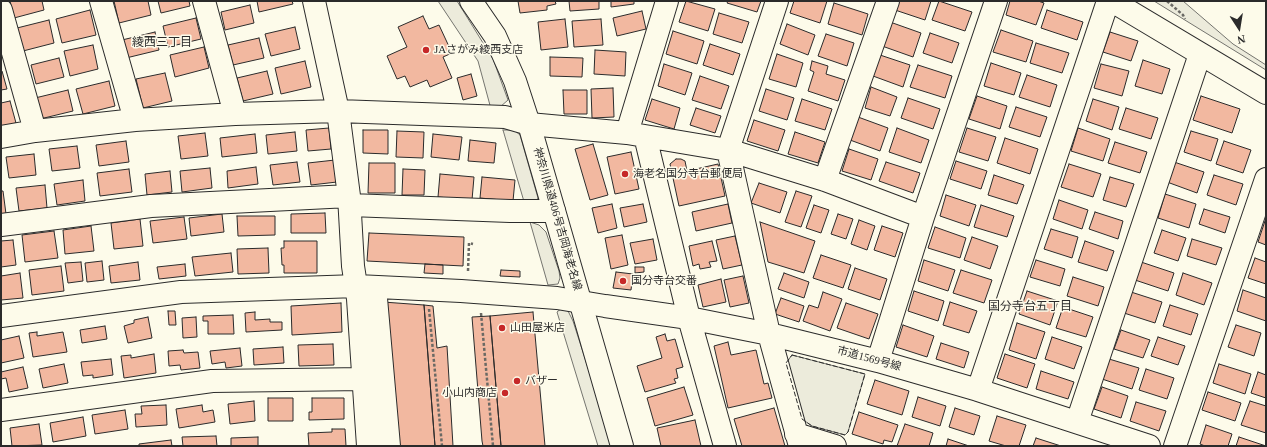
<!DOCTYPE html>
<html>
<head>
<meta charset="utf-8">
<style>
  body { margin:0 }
  #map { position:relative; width:1267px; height:447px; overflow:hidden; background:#fdfbea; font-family:"Times New Roman",serif }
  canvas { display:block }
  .frame { position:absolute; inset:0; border:2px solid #2b2b2b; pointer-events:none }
  .north { position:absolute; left:1219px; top:8px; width:40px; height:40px; -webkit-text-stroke:3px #fdfbea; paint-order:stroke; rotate:168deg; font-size:11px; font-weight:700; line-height:16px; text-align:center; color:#2b2b2b }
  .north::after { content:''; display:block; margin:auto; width:14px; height:18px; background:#2b2b2b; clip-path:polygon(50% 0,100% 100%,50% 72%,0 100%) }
</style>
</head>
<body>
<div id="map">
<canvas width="1267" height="447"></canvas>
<div class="frame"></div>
<div class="north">N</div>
</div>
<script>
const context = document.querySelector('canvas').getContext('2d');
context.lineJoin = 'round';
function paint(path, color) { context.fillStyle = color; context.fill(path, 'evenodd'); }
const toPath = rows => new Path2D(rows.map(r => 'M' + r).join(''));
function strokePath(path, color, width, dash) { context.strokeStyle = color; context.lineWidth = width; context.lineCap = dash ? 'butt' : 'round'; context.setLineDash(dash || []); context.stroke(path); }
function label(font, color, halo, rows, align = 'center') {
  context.font = font + ' "Times New Roman","Noto Sans JP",serif'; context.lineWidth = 3; context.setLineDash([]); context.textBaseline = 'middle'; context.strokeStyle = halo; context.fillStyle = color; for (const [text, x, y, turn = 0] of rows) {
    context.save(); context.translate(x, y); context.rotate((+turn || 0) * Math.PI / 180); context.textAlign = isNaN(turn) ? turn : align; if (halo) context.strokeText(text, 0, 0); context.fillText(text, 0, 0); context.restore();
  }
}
const green = toPath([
  [438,1,457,1,493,59,508,100,500,107,491,109,478,61,438,1],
  [1154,1,1183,1,1233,44,1266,65,1266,70,1154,1],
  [503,130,514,130,520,135,538,198,533,205,525,205,503,130],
  [530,222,539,225,546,232,559,271,560,278,558,284,548,285,530,222],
  [562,308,568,311,573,321,613,446,598,446,557,312,562,308],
  [792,355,865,374,848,432,845,435,812,426,802,419,786,363,792,355]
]);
paint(green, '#ecebdb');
strokePath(green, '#74746e', 1);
const building = toPath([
  [10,1,42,1,44,10,14,18,10,1],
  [114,1,148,1,151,15,119,23,114,1],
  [158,1,189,1,190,6,161,13,158,1],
  [257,1,292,1,293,4,259,12,257,1],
  [518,1,555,1,556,4,547,6,547,10,520,13,518,1],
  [569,1,599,1,599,9,570,11,569,1],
  [611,1,634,1,634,4,611,7,611,1],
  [686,1,715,9,708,31,679,22,686,1],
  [728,1,761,1,757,12,727,3,728,1],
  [794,1,827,1,820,23,790,13,794,1],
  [898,1,931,1,925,20,895,10,898,1],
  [939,1,972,12,965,31,932,20,939,1],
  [1010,1,1038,1,1044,3,1036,25,1006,15,1010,1],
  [834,3,868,14,862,35,828,24,834,3],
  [250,5,254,23,225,30,221,12,250,5],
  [90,10,96,35,62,43,56,19,90,10],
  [1047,10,1083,22,1077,40,1041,28,1047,10],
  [642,11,646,29,617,36,613,18,642,11],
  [719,13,749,22,742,43,713,34,719,13],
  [423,16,429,29,439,25,452,53,443,57,452,78,430,87,427,80,410,87,405,76,397,79,387,56,407,47,398,27,423,16],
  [196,18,201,39,168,47,163,26,196,18],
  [565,19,568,47,541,50,538,22,565,19],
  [601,19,603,45,574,47,572,21,601,19],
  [49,20,54,43,23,51,17,28,49,20],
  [890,22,921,33,913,57,882,46,890,22],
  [787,24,815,35,808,55,780,44,787,24],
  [295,27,300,49,271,56,265,34,295,27],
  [1001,30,1033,41,1026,62,993,52,1001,30],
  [673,31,704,41,697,64,666,54,673,31],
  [155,32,159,50,126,58,122,40,155,32],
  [1110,32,1138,41,1131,61,1103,52,1110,32],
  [930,33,959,43,952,63,923,53,930,33],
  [826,34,854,43,847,66,818,56,826,34],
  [259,38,264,58,233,65,228,45,259,38],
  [1036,43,1069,53,1062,73,1030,63,1036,43],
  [710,44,740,54,733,75,703,65,710,44],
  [93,45,98,69,70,76,64,51,93,45],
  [204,47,209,68,175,77,170,55,204,47],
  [595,50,626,52,625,76,594,74,595,50],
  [777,54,803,63,796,87,769,79,777,54],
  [880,55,910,65,903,87,873,76,880,55],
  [550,57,583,58,582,77,550,76,550,57],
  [59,58,64,77,36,84,31,65,59,58],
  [1143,60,1170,69,1162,94,1135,86,1143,60],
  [305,61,311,87,281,94,275,68,305,61],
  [812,61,828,66,826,74,845,80,838,101,808,91,814,72,810,70,812,61],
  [991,63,1021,73,1014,95,984,86,991,63],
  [664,64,692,73,685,95,658,86,664,64],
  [1101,64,1129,71,1122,96,1094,88,1101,64],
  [918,65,952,76,945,98,910,87,918,65],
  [1,71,2,71,7,89,1,90,1,71],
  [267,71,273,94,243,101,237,78,267,71],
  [165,73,172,101,143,108,136,79,165,73],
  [471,74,477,96,463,100,457,78,471,74],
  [1027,75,1057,85,1050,107,1019,97,1027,75],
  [700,76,729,86,721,109,692,100,700,76],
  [109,81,115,106,83,114,76,89,109,81],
  [871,87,897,97,890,116,865,108,871,87],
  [613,88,614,117,592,118,591,89,613,88],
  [766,89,794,98,787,120,759,111,766,89],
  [68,90,73,111,40,119,35,98,68,90],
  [563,90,587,90,587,114,564,114,563,90],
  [977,96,1007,106,1000,129,969,119,977,96],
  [1201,96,1240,109,1232,133,1193,120,1201,96],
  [908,98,940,109,933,129,901,118,908,98],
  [652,99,680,108,674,129,645,120,652,99],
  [802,99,832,109,825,130,795,121,802,99],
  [1093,99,1119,107,1112,130,1086,121,1093,99],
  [10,101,16,123,1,127,1,103,10,101],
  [1016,107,1047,117,1040,137,1009,127,1016,107],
  [696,108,721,116,715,133,690,125,696,108],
  [1126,108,1158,118,1151,139,1119,129,1126,108],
  [858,117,888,128,880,151,850,140,858,117],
  [754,120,785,130,778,151,747,141,754,120],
  [329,128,331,149,308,151,306,130,329,128],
  [897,128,929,140,921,163,889,152,897,128],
  [967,128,996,137,988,161,959,152,967,128],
  [1078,128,1110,139,1103,161,1071,151,1078,128],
  [363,130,388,130,388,154,363,153,363,130],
  [397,131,424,132,423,158,396,157,397,131],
  [1191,131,1218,139,1211,161,1184,152,1191,131],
  [295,132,297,151,268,154,266,135,295,132],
  [795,132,825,142,818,163,788,154,795,132],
  [205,133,208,156,181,159,178,136,205,133],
  [255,134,257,153,222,157,220,138,255,134],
  [433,134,462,137,459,160,431,157,433,134],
  [1005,138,1038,149,1030,174,997,163,1005,138],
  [470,140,496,143,494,163,468,161,470,140],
  [126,141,129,162,99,166,96,145,126,141],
  [1224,141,1251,150,1243,173,1216,164,1224,141],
  [1115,142,1147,152,1140,173,1108,163,1115,142],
  [593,144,608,195,590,200,575,149,593,144],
  [77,146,80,168,52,171,49,149,77,146],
  [849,149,878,159,871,180,842,171,849,149],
  [631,152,639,189,615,194,607,157,631,152],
  [34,154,36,175,9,178,6,157,34,154],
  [676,159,681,159,685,161,687,171,718,164,725,196,679,206,670,164,676,159],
  [335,160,337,182,311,185,308,163,335,160],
  [956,161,987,171,981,189,950,179,956,161],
  [297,162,300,182,273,185,270,165,297,162],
  [886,162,920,173,913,193,879,181,886,162],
  [1174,162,1204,172,1197,193,1167,182,1174,162],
  [369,163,395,163,395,193,368,193,369,163],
  [1069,164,1101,174,1093,197,1061,187,1069,164],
  [256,167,258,184,228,188,227,171,256,167],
  [210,168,212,188,182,192,180,171,210,168],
  [129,169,132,192,100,196,97,173,129,169],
  [403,169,425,170,424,195,402,195,403,169],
  [170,171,172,192,147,195,145,174,170,171],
  [440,174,474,177,472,200,438,197,440,174],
  [994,175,1024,185,1017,204,988,195,994,175],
  [1214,175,1243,184,1236,205,1207,195,1214,175],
  [482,177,515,180,513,201,480,198,482,177],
  [1110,177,1134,184,1126,207,1103,200,1110,177],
  [83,180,85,201,57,205,54,184,83,180],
  [759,183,787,192,780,213,751,203,759,183],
  [45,185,47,208,19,211,16,188,45,185],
  [1,191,3,191,6,214,1,214,1,191],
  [796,191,812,196,801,227,785,222,796,191],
  [1165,194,1196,204,1189,228,1158,218,1165,194],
  [946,195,976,205,969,226,940,216,946,195],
  [1059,200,1088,210,1082,229,1053,219,1059,200],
  [612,204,617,228,598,233,592,208,612,204],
  [643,204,647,222,624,227,620,208,643,204],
  [728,204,732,223,696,231,692,212,728,204],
  [814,205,829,210,821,233,806,228,814,205],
  [981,205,1014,216,1007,237,974,227,981,205],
  [1204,209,1230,217,1225,233,1199,224,1204,209],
  [1095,212,1123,221,1118,239,1089,229,1095,212],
  [325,213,326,233,291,233,291,214,325,213],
  [222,214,224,232,191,236,189,218,222,214],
  [838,214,853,219,846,239,831,234,838,214],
  [237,216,275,216,275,235,238,236,237,216],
  [184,217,187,239,153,243,150,221,184,217],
  [140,219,143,246,114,249,111,223,140,219],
  [859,220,875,226,867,250,851,244,859,220],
  [1265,221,1266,221,1266,245,1258,242,1265,221],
  [760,222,815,241,804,273,768,262,760,222],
  [91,226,94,251,65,254,63,230,91,226],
  [882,226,903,233,895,257,874,250,882,226],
  [935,227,966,238,960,258,928,248,935,227],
  [1051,229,1078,237,1072,258,1044,249,1051,229],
  [1162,230,1186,238,1178,261,1154,253,1162,230],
  [54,231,58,258,25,262,22,235,54,231],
  [369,233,464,237,463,266,367,261,369,233],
  [622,235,628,265,611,269,605,238,622,235],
  [735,236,742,265,723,269,716,240,735,236],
  [972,237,998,246,990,269,964,260,972,237],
  [653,239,657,260,635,264,630,243,653,239],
  [1192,239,1222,248,1216,265,1187,256,1192,239],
  [13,240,16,265,1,267,1,241,13,240],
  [284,241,317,241,317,273,284,273,284,265,282,265,281,248,284,248,284,241],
  [712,241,717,261,709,262,711,267,700,269,699,264,693,266,689,246,712,241],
  [1085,241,1114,251,1107,271,1078,262,1085,241],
  [268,248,269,273,238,274,237,249,268,248],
  [231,253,233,272,195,276,192,257,231,253],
  [821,255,851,265,843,288,813,278,821,255],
  [1255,258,1266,262,1266,284,1248,278,1255,258],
  [924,260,955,270,948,291,918,281,924,260],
  [1036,260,1065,269,1060,286,1030,277,1036,260],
  [102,261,104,280,87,282,85,263,102,261],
  [81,262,83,281,68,283,65,263,81,262],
  [138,262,140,280,111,283,109,266,138,262],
  [1141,262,1174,273,1168,291,1135,280,1141,262],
  [185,264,186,276,159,279,157,267,185,264],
  [425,264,443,265,443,274,424,273,425,264],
  [61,266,64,291,32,295,29,270,61,266],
  [635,267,644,267,644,272,635,273,635,267],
  [855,268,887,279,880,300,848,289,855,268],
  [501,270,520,271,520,277,500,276,501,270],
  [961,270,992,280,984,303,953,293,961,270],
  [616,272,633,274,631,290,613,288,616,272],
  [20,273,23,298,1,300,1,276,20,273],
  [784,273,809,282,804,298,778,289,784,273],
  [1183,273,1212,283,1204,305,1176,295,1183,273],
  [743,276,749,303,730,307,724,280,743,276],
  [1073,277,1104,287,1098,306,1067,296,1073,277],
  [721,279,726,302,703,307,698,285,721,279],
  [1243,290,1266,298,1266,321,1237,311,1243,290],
  [914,291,944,301,938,321,908,311,914,291],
  [1027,291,1058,301,1050,325,1019,314,1027,291],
  [823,292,842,299,830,331,803,321,809,305,818,308,823,292],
  [1131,292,1162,302,1155,323,1124,313,1131,292],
  [781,298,804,306,799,322,775,314,781,298],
  [383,302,424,305,435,446,397,446,383,302],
  [950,302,977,311,969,333,943,325,950,302],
  [341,303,342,332,292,335,291,306,341,303],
  [846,303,878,314,869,339,837,328,846,303],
  [424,305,433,306,437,348,447,346,453,446,435,446,424,305],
  [1170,305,1198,314,1191,335,1163,326,1170,305],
  [1063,307,1093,317,1086,337,1056,328,1063,307],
  [168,311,175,311,176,325,169,325,168,311],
  [255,312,255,320,270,319,270,322,282,322,282,330,246,332,245,313,255,312],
  [533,312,545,446,501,446,490,316,533,312],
  [233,315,234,334,208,334,208,321,203,321,203,316,233,315],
  [490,316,501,446,483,446,482,441,472,317,490,316],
  [148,317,152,338,128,343,124,326,134,323,134,320,148,317],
  [196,317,197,337,183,338,182,318,196,317],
  [1017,323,1045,332,1036,359,1009,350,1017,323],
  [903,325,934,336,927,357,896,347,903,325],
  [1236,325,1261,333,1254,356,1228,347,1236,325],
  [105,326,107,339,82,343,80,330,105,326],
  [1121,330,1150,340,1143,358,1114,349,1121,330],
  [37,332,37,336,63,332,67,352,33,357,29,333,37,332],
  [665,334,667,341,675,339,683,367,676,369,678,378,674,379,676,383,645,392,637,366,662,358,656,337,665,334],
  [19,336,24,358,1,363,1,340,19,336],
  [1052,337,1082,347,1074,369,1045,359,1052,337],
  [1158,337,1185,346,1178,365,1151,356,1158,337],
  [728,342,731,355,756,350,764,384,768,383,772,398,728,408,714,346,728,342],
  [941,343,969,352,964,368,936,359,941,343],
  [333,344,334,365,299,366,298,345,333,344],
  [283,347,284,363,254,365,253,349,283,347],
  [240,348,242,366,226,368,225,362,212,364,210,351,240,348],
  [183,350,184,353,198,352,200,368,181,370,180,365,169,366,168,351,183,350],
  [154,354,156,373,124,378,121,356,131,355,131,358,154,354],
  [1005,354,1035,364,1027,388,997,378,1005,354],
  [111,359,113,375,93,378,93,375,83,376,81,362,111,359],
  [1109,359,1139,368,1132,389,1102,379,1109,359],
  [64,364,68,383,43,388,39,369,64,364],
  [1219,364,1251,374,1245,394,1213,383,1219,364],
  [23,367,28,388,9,392,6,378,1,379,1,372,23,367],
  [1146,369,1174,378,1167,399,1139,390,1146,369],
  [1041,371,1074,382,1068,399,1036,389,1041,371],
  [1258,372,1266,375,1266,398,1251,393,1258,372],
  [875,380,909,391,902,415,867,404,875,380],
  [684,387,693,415,655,426,647,398,684,387],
  [1102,387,1128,396,1121,418,1094,409,1102,387],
  [1208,392,1241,403,1235,421,1202,410,1208,392],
  [918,397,946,406,940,426,912,417,918,397],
  [268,398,293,398,293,421,268,421,268,398],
  [312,398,344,398,344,419,309,420,309,412,312,412,312,398],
  [254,401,255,421,230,424,228,404,254,401],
  [1250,401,1266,406,1266,433,1241,425,1250,401],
  [1136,402,1166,411,1159,431,1130,421,1136,402],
  [166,405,167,425,136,427,135,414,142,414,141,406,166,405],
  [202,405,203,412,213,410,215,422,179,428,176,409,202,405],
  [774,408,785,446,742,446,734,419,774,408],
  [955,408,980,416,974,435,949,427,955,408],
  [125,410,128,429,95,434,92,415,125,410],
  [859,412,898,425,892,442,884,440,883,444,852,434,859,412],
  [997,416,1026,425,1019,446,1006,446,989,441,997,416],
  [83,417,86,436,53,442,50,423,83,417],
  [695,420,701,446,661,446,657,428,695,420],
  [39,424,42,445,12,446,10,428,39,424],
  [905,424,933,433,929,446,897,446,905,424],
  [1206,425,1232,434,1228,446,1205,446,1200,444,1206,425],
  [332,429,345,429,346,446,309,446,308,433,332,432,332,429],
  [216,436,217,446,183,446,182,437,216,436],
  [258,437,258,446,231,446,231,438,258,437],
  [1239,437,1266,446,1236,446,1239,437],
  [1036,438,1061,446,1033,446,1036,438],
  [948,439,969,446,946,446,948,439],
  [171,440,172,446,139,446,139,444,171,440]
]);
paint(building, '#f2b8a0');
strokePath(building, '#2b2b2b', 1);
const minor = toPath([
  [101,1,135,120],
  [204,1,235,114],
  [314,1,338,111,349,196,353,266,358,299,368,446],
  [777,1,728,150,769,334,800,446],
  [1112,1,1266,93],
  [1,10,35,131],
  [627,133,667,1],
  [645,136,689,318,725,446],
  [1,137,35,131,135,120,235,114,338,111,505,117,529,124,627,133,728,150,825,180,923,217],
  [825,180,888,1],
  [350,205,510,211,554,211],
  [1,225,151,206,349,196],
  [375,287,389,446],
  [1,316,181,292,357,286,461,291,557,298,605,306,689,318,769,334,878,361,978,390,1149,446],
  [878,361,923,217,996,1],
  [978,390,1108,1],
  [1,410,212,381,363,379],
  [1077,422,1200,54],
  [796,434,835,446],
  [1175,446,1266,179]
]);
const major = toPath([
  [471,1,495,36,515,81,529,124,622,446]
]);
strokePath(minor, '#2b2b2b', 24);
strokePath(major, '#2b2b2b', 24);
strokePath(toPath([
  [1167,1,1183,15,1185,19],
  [468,271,469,243,473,244],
  [429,309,442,446],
  [481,313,493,446]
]), '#6a6964', 2.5, [3, 2]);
strokePath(minor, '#fdfbea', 22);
strokePath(major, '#fdfbea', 22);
strokePath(toPath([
  [792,355,865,374,848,432,845,435,812,426,802,419,786,363,792,355]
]), '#2b2b2b', 1, [5, 2]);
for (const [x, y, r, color] of [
  [426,50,4,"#c62828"],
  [625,174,4,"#c62828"],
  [623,281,4,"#c62828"],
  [502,328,4,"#c62828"],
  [517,381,4,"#c62828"],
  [505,393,4,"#c62828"]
]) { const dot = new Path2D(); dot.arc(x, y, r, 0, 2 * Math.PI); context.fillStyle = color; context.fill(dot); strokePath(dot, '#fdfbea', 1.5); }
label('11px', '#2b2b2b', '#fdfbea', [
  ["JAさがみ綾西支店",434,50],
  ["海老名国分寺台郵便局",633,174],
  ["国分寺台交番",631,281],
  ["山田屋米店",510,328],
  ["バザー",525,381],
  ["小山内商店",497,393,"right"]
], 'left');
label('11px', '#2b2b2b', '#fdfbea', [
  ["神奈川県道406号吉岡海老名線",557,219,74],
  ["市道1569号線",869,359,15]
]);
label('12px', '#2b2b2b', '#fdfbea', [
  ["綾西三丁目",162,43],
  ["国分寺台五丁目",1030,307]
]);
</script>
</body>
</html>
